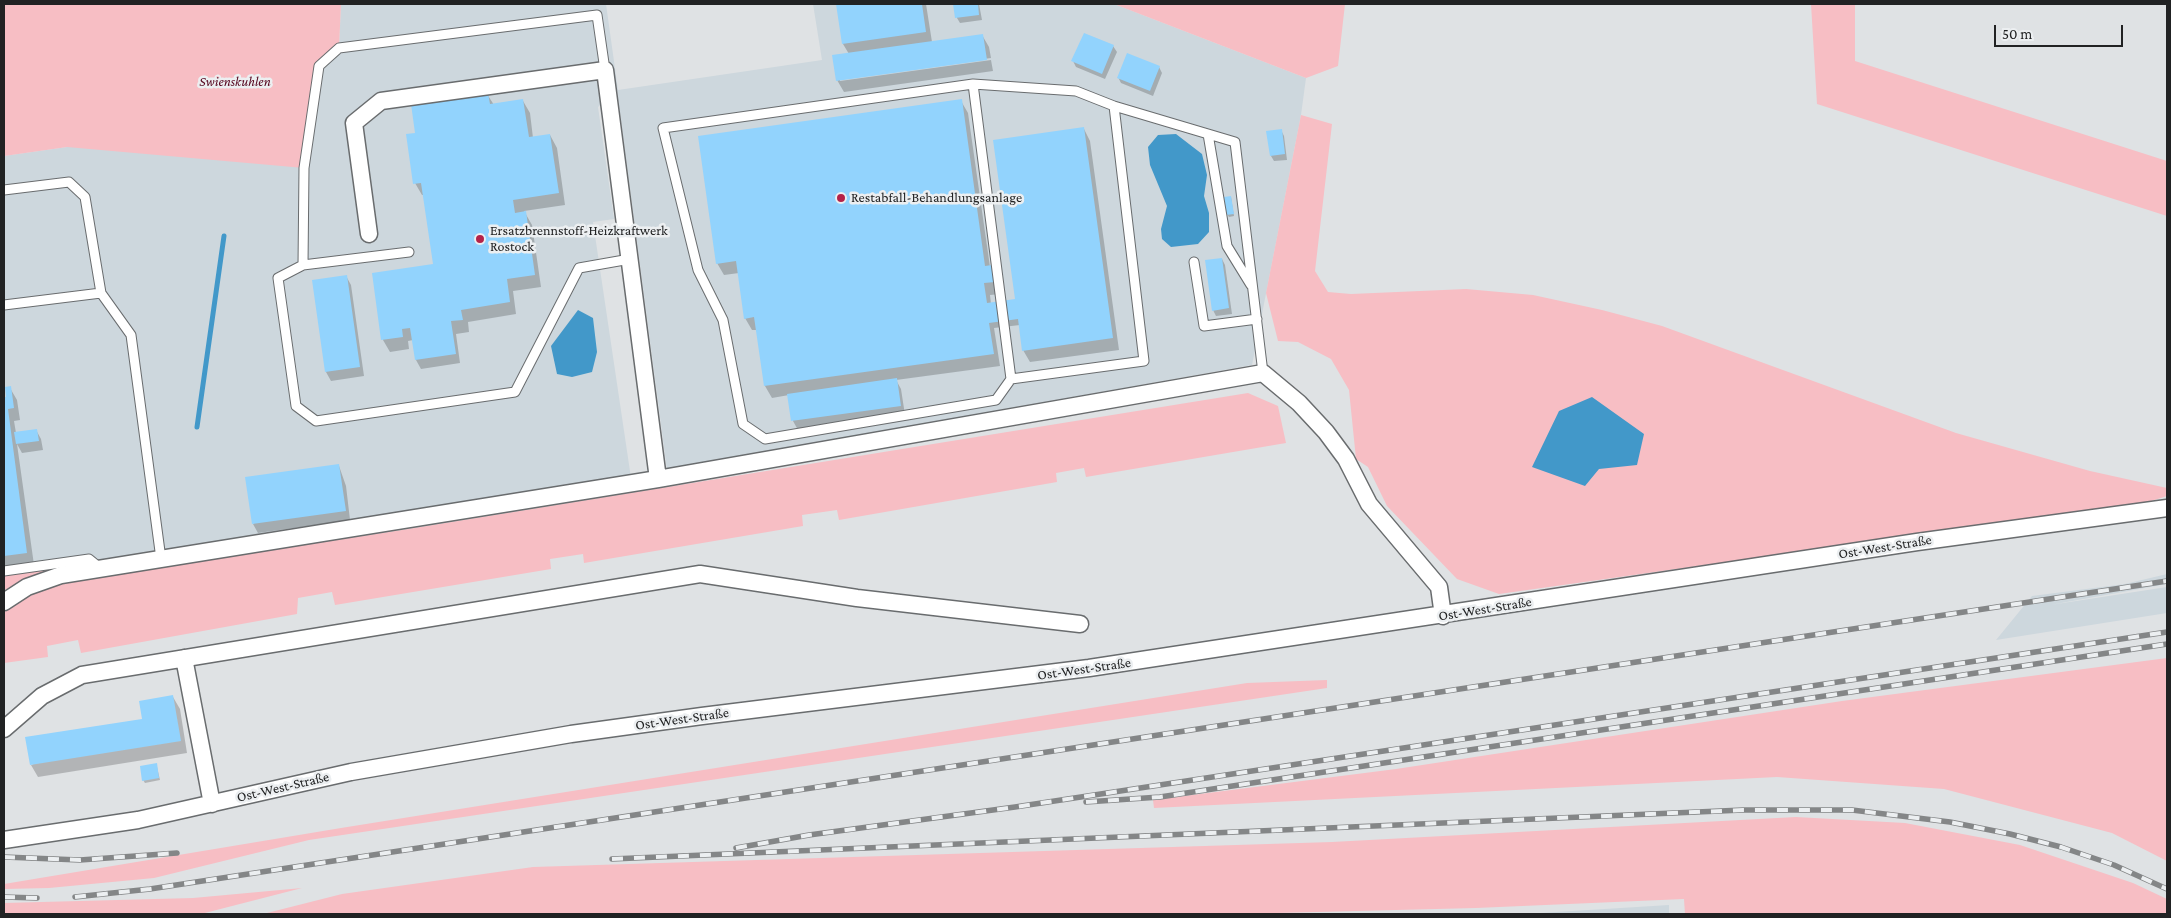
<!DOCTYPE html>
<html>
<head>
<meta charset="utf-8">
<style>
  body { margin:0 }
  #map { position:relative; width:2171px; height:918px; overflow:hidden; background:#dfe2e4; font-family:"Crimson Pro",serif }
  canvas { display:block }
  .frame { position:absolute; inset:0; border:5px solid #212223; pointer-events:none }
  .scale { position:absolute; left:1994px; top:25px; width:129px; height:22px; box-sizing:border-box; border:2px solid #212223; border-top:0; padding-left:6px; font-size:15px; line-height:18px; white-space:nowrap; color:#212223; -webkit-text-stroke:4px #eceff1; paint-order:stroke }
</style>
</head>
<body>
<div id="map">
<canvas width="2171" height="918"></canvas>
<div class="frame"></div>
<div class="scale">50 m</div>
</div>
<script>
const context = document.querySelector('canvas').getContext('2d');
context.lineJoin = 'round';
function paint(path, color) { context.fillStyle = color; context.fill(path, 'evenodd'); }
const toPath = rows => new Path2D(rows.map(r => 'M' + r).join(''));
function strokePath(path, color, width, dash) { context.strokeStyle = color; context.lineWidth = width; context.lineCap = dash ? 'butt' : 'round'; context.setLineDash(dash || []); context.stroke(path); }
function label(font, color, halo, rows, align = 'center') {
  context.font = font + ' "Crimson Pro",serif'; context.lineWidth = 5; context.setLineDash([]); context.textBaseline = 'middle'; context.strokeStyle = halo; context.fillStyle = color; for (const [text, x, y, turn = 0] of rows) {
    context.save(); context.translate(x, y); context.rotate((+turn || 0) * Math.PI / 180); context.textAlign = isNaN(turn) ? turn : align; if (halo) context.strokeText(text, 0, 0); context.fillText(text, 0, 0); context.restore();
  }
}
paint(toPath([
  [341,4,606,4,618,90,822,60,813,4,1114,4,1306,78,1301,115,1252,365,667,470,617,90,598,107,614,219,593,222,631,478,65,567,4,574,4,156,67,147,319,66,339,48],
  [2167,574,2167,584,2050,605,2167,587,2167,613,1996,640,2032,596,2125,584],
  [1669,905,1669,914,1524,914]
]), '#cdd7dd');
paint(toPath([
  [4,4,341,4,339,48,319,66,304,168,67,147,4,156],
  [1114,4,1345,4,1338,66,1306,78],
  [1811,4,1855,4,1855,61,2167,161,2167,216,1817,104],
  [1301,115,1332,124,1315,271,1328,292,1351,294,1466,289,1533,295,1602,310,1662,326,1956,433,2090,471,2167,488,2167,496,2145,503,1499,594,1457,579,1387,506,1368,467,1356,459,1349,390,1331,359,1298,342,1278,341,1266,293],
  [1248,393,1278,406,1286,443,1086,477,1084,468,1056,473,1057,482,839,520,837,510,802,515,803,526,584,563,583,554,550,559,551,569,335,605,332,592,298,598,297,614,81,653,78,640,47,646,48,657,4,663,4,613,10,605,60,582,402,530],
  [65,567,4,590,4,574],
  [2167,658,2167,861,2112,833,1944,789,1777,777,1154,808,1153,800,1396,769,1842,701],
  [1327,680,1327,688,309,840,154,878,49,888,4,889,4,884,341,828,1247,683],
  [1796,817,1905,823,2020,845,2133,883,2167,899,2167,914,1685,914,1684,899,1476,908,1237,914,263,914,342,894,533,867,1332,842],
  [302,888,201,914,4,914,4,903,193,898]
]), '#f7bec4');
paint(toPath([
  [1176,134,1202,154,1207,175,1204,196,1209,213,1209,232,1198,244,1171,247,1162,239,1161,229,1167,206,1150,165,1148,147,1158,135],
  [578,310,593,318,597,352,592,372,572,377,557,374,551,346],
  [1592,397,1644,434,1637,465,1599,469,1585,486,1532,467,1559,411]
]), '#4298c9');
paint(toPath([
  [838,4,926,4,932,42,982,35,989,47,991,58,840,79,840,81,991,60,993,71,844,92,837,80,849,54,843,44],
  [955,4,979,4,982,20,960,23,957,18],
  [1113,46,1117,52,1105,79,1076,67,1073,61],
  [1159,67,1162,73,1153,96,1121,83,1118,77],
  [487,94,494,105,523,101,530,113,533,138,550,135,557,148,565,205,524,211,532,225,541,287,513,291,516,314,468,322,469,332,456,334,460,363,421,369,416,360,413,340,408,341,409,349,390,352,383,340,373,274,435,265,424,195,422,195,415,183,416,134],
  [961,101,968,113,990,267,1001,294,990,295,991,304,1016,300,1084,129,1090,141,1119,350,1030,362,1023,350,1020,325,994,328,1000,366,896,380,901,389,905,415,798,430,793,421,789,395,772,398,765,386,757,330,752,330,745,318,739,273,724,275,717,263],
  [1281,130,1284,136,1287,160,1274,161,1271,156],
  [1231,197,1234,216,1229,217,1227,214],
  [1222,259,1225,265,1232,314,1216,316,1213,310],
  [346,276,351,285,364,376,331,381,326,372],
  [10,388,17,400,20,420,14,421,16,433,36,430,41,439,43,450,22,453,17,444,34,565,4,569,4,398,7,398],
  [339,466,346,486,350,520,258,533,253,524],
  [173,697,180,709,187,753,38,777,31,765,144,720],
  [157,767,160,780,145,783,143,780]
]), '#0003');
strokePath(toPath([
  [197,427,224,236]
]), '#4298c9', 5);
paint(toPath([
  [836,4,922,4,926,32,842,44],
  [953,4,978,4,979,15,955,18],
  [1084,33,1114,45,1102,74,1071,61],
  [983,34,987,60,836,81,832,55],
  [1127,53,1160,66,1150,91,1117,78],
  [488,93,490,104,523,99,529,137,550,134,559,193,513,200,515,213,526,211,535,275,507,279,510,302,461,310,463,320,451,321,456,354,415,360,410,328,402,329,403,337,381,340,372,273,433,264,421,183,413,184,406,134,415,133,411,104],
  [962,99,985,266,992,265,995,282,984,283,987,303,1015,299,993,140,1084,127,1113,338,1022,351,1018,319,989,323,994,354,764,386,754,317,744,319,736,261,716,264,698,136],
  [1282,129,1285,154,1270,156,1266,131],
  [1231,196,1234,214,1226,215,1224,197],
  [1222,258,1229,308,1212,311,1205,260],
  [347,275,360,367,325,372,312,280],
  [897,378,901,406,791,421,787,394],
  [11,386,14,408,8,409,27,553,4,556,4,397,6,397,5,387],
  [37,429,39,441,16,444,14,432],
  [339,464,346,511,252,524,245,477],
  [173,695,181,741,30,765,25,737,142,719,139,701],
  [157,763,159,778,142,781,140,766]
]), '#92d3fd');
const lane = toPath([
  [605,70,597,15,339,48,319,66,304,168,303,265,278,278,296,406,316,421,515,392,579,268,630,259],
  [973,84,1011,379],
  [1114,106,1144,361,1011,379,996,400,765,439,743,424,723,320,698,270,663,128,973,84,1076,91,1114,106,1235,142,1263,373],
  [1208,134,1227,246,1251,285],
  [4,190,69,182,85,197,101,293,131,335,161,559],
  [1194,262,1204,326,1257,319],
  [303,265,409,252],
  [4,305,101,293],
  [4,571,89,559,100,568]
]);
const street = toPath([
  [369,234,354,123,381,101,605,70,658,479],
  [4,602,27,587,61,575,658,479,1263,373,1299,403,1326,432,1346,459,1369,504,1439,587,1443,616],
  [184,658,212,804],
  [4,729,42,696,82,675,700,574,857,598,1080,624],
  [4,840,138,820,351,772,571,734,702,716,1089,668,1917,542,2167,508]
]);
strokePath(lane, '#696c6e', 11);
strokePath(street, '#696c6e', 19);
strokePath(lane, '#fff', 9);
strokePath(street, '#fff', 16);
const rail = toPath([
  [1086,802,1160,797,2167,644],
  [736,848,809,835,1015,807,2167,632],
  [4,857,80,860,177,853],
  [612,859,1743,810,1852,810,1950,822,2010,834,2061,847,2114,865,2167,889],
  [4,897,37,898],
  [75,897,150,889,2167,581]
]);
strokePath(rail, '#848687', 5.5);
strokePath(rail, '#eceff1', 4, [11]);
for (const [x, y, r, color] of [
  [841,198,5,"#b42249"],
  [480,239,5,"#b42249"]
]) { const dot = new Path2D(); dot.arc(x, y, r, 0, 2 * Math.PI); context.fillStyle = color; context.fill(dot); strokePath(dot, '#eceff1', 2); }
label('italic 14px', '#54021b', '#eceff1', [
  ["Swienskuhlen",235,82]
]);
label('14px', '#212223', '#eceff1', [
  ["Restabfall-Behandlungsanlage",851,198],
  ["Ersatzbrennstoff-Heizkraftwerk",490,231],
  ["Rostock",490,247]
], 'left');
label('14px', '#212223', '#eceff1', [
  ["Ost-West-Straße",1885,547,-9],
  ["Ost-West-Straße",1485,609,-9],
  ["Ost-West-Straße",1084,669,-8],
  ["Ost-West-Straße",682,719,-8],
  ["Ost-West-Straße",283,787,-13]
]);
</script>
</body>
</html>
